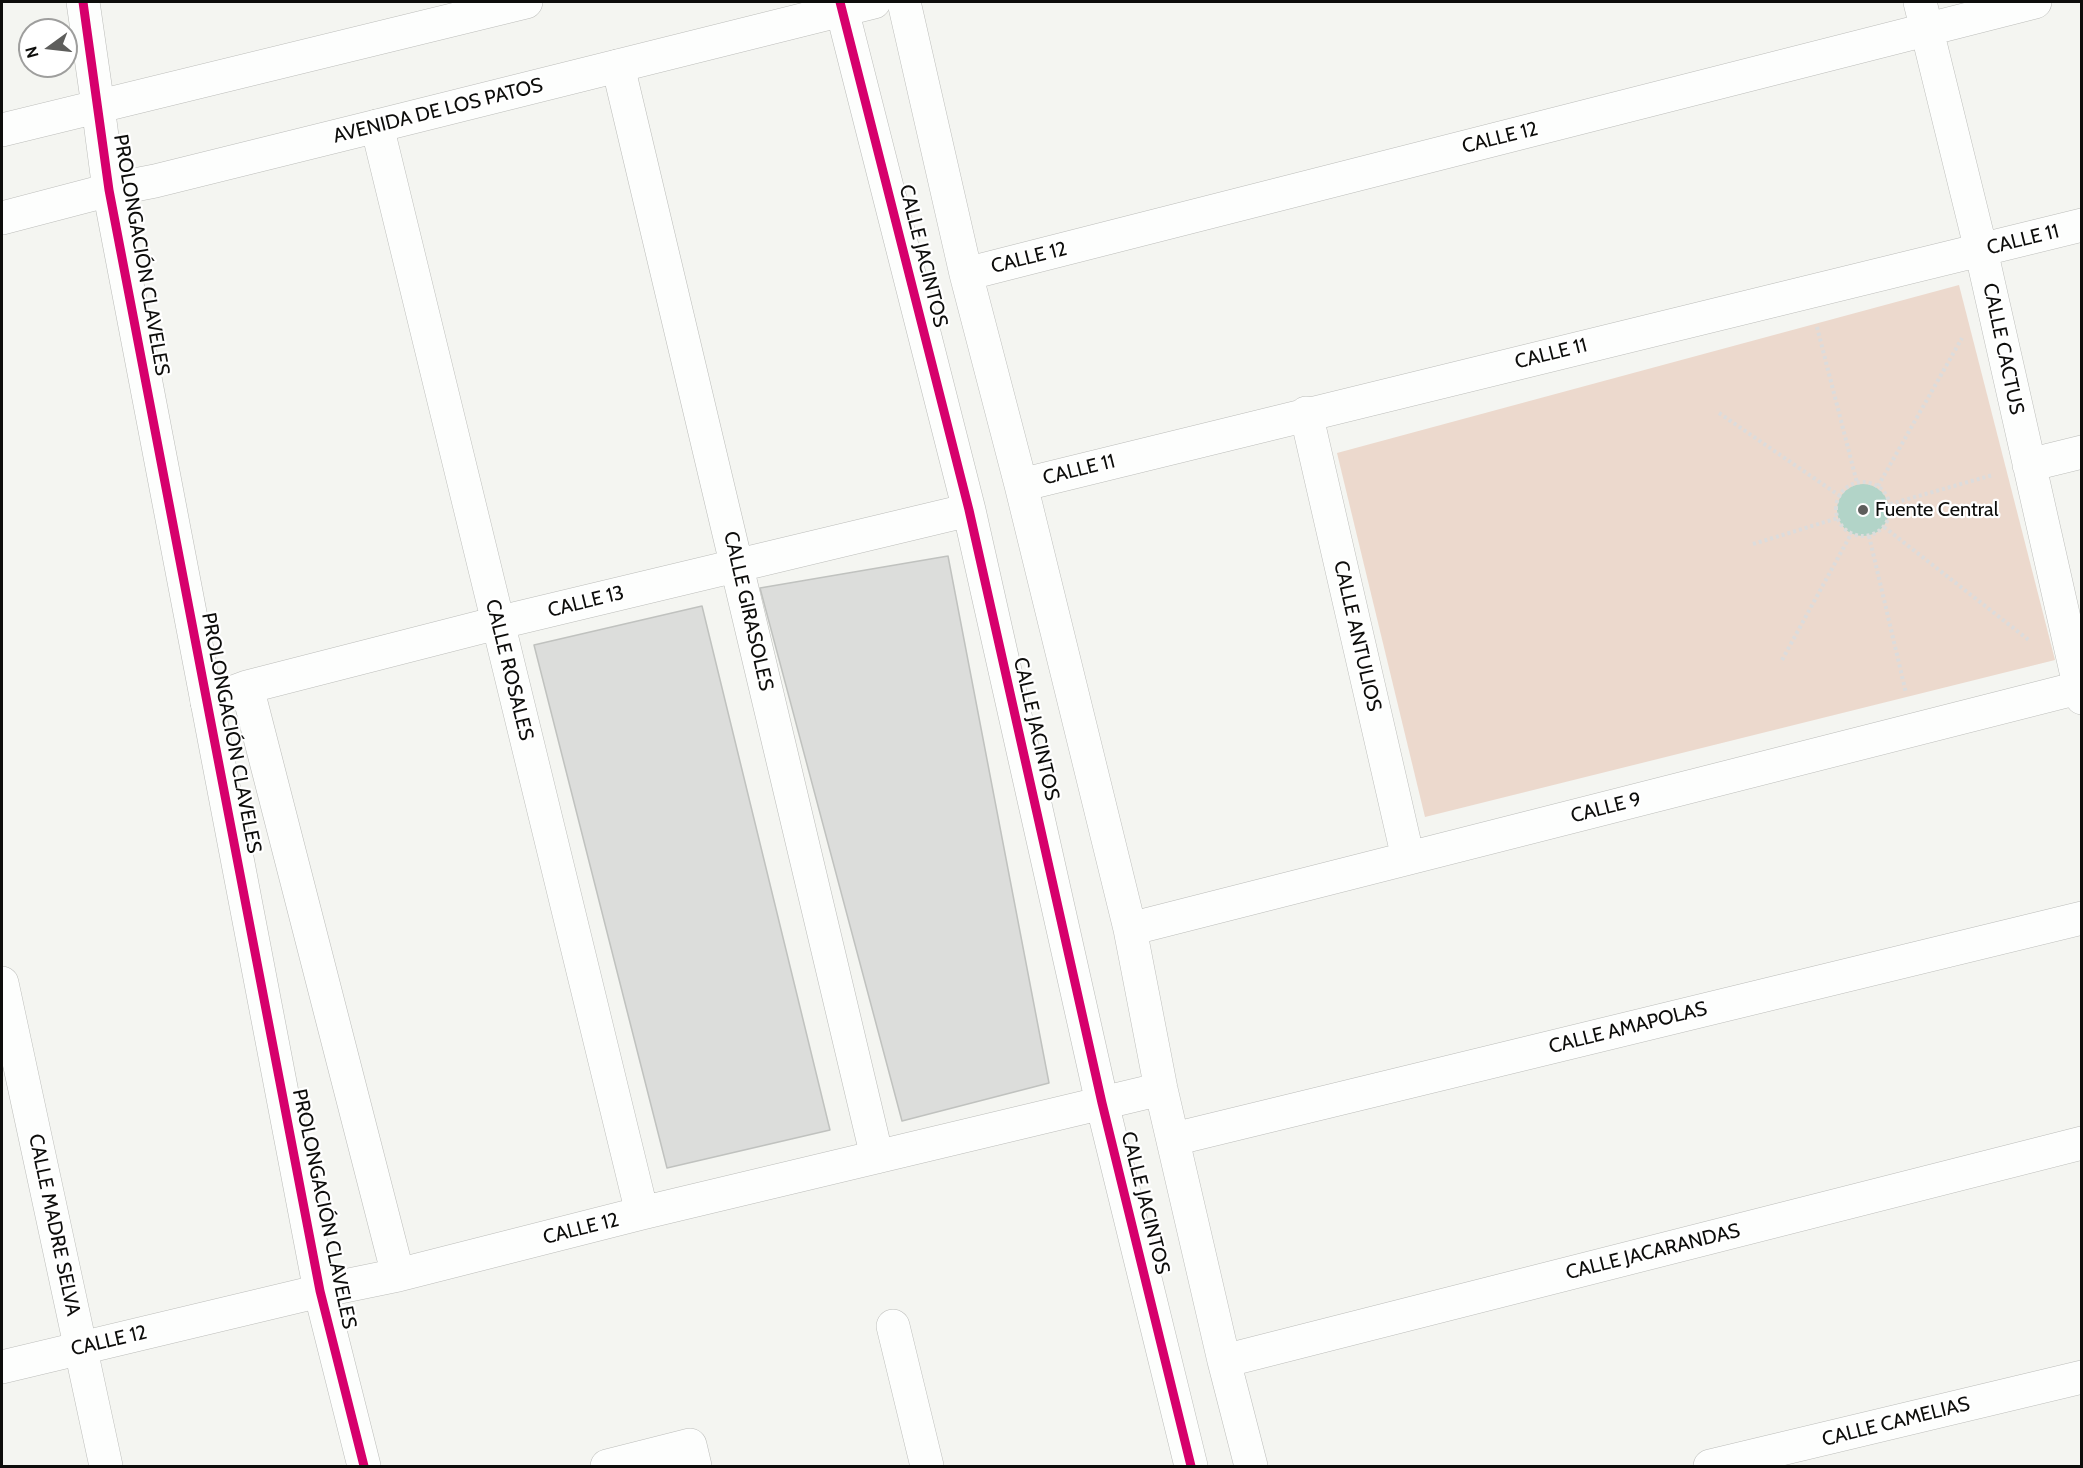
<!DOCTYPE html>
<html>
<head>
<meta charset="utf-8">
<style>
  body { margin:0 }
  #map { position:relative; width:2083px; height:1468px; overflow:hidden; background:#f4f5f1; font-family:Cabin,sans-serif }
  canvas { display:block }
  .frame { position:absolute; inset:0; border:3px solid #0d0d0b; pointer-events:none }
  .north { position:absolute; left:18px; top:18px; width:60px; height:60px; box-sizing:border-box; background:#fff; border:2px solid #9e9e9d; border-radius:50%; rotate:255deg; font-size:16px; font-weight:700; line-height:24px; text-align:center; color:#0d0d0b }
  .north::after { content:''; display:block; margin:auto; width:21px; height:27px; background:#5e5e5c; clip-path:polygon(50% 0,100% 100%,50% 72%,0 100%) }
</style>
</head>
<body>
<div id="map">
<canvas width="2083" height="1468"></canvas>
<div class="frame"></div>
<div class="north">N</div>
</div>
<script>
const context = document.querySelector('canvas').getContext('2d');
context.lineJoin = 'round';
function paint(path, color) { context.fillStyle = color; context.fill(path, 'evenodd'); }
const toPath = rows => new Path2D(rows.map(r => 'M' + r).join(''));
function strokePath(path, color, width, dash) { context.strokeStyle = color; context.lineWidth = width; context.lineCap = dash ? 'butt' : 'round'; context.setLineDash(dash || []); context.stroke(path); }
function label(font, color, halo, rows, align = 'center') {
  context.font = font + ' Cabin,sans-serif'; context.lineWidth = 4.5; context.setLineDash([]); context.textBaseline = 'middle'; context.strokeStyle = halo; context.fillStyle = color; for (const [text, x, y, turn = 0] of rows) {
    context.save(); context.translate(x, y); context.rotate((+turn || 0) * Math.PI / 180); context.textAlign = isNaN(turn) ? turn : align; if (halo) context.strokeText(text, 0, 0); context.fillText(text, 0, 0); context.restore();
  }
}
paint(toPath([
  [1959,285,2055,660,1425,817,1337,453]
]), '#ecd9cd');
paint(toPath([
  '1837 510a26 26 0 1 1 52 0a26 26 0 1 1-52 0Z'
]), '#b2d4c8');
const building = toPath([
  [948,556,1049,1083,902,1121,760,588,948,556],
  [702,606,830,1130,667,1168,534,645,702,606]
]);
paint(building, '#dcdddb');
strokePath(building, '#c0c2bf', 1.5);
const street = toPath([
  [83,2,98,106],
  [840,2,969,510,1102,1103,1191,1466],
  [904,2,966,274,1021,485,1130,929,1161,1089,1224,1361,1251,1466],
  [1920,2,1981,250,2082,698],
  [618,66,877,1157],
  [377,126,642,1213],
  [966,274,2035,2],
  [1306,413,1408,858],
  [2029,465,2082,452],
  [1021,485,2082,225],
  [247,687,398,1275],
  [207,702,247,687,497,623,969,510],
  [1130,929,2082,687],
  [2,983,106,1466],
  [1174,1139,2082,918],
  [893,1326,927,1466],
  [1224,1361,2082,1143],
  [2,1367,320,1291,398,1275,642,1213,1161,1089],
  [607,1466,690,1445,695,1466],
  [1710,1466,2082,1377]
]);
const secondary = toPath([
  [98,106,109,190,320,1291,364,1466],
  [2,130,526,2],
  [2,218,109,190,155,181,377,126,874,2]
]);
strokePath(street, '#bcbdba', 34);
strokePath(secondary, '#bcbdba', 34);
strokePath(toPath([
  [1817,327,1857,483],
  [1719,413,1840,496],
  '1836 509a27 27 0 1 1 54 0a27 27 0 1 1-54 0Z',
  [1878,486,1962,338],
  [1890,504,1993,475],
  [1884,527,2030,641],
  [1869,536,1906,693],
  [1753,544,1838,518],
  [1782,660,1851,534]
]), '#dcdcdc', 4, [3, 3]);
strokePath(street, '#fdfefd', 33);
strokePath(secondary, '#fdfefd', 33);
strokePath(toPath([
  [83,2,109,190,207,702,320,1291,364,1466],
  [840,2,969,510,1102,1103,1191,1466]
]), '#d6006c', 9);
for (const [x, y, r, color] of [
  [1863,510,6,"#5e5e5c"]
]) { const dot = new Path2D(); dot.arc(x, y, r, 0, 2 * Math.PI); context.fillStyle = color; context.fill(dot); strokePath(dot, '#fff', 2); }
label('20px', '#0d0d0b', '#fff', [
  ["AVENIDA DE LOS PATOS",438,111,-14],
  ["CALLE 12",1500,138,-14],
  ["CALLE 11",2023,240,-14],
  ["PROLONGACIÓN CLAVELES",141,255,80],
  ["CALLE JACINTOS",923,256,76],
  ["CALLE 12",1029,258,-14],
  ["CALLE CACTUS",2003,349,78],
  ["CALLE 11",1551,354,-14],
  ["CALLE 11",1079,470,-14],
  ["CALLE 13",586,602,-14],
  ["CALLE GIRASOLES",748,611,77],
  ["CALLE ANTULIOS",1357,636,77],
  ["CALLE ROSALES",509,670,76],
  ["CALLE JACINTOS",1036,729,77],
  ["PROLONGACIÓN CLAVELES",231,733,79],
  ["CALLE 9",1606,808,-14],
  ["CALLE AMAPOLAS",1628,1028,-14],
  ["CALLE JACINTOS",1145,1203,76],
  ["PROLONGACIÓN CLAVELES",324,1209,78],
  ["CALLE MADRE SELVA",54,1225,78],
  ["CALLE 12",581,1229,-14],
  ["CALLE JACARANDAS",1653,1252,-14],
  ["CALLE 12",109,1341,-13],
  ["CALLE CAMELIAS",1896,1422,-14]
]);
label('20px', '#0d0d0b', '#fff', [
  ["Fuente Central",1875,510]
], 'left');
</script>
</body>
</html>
